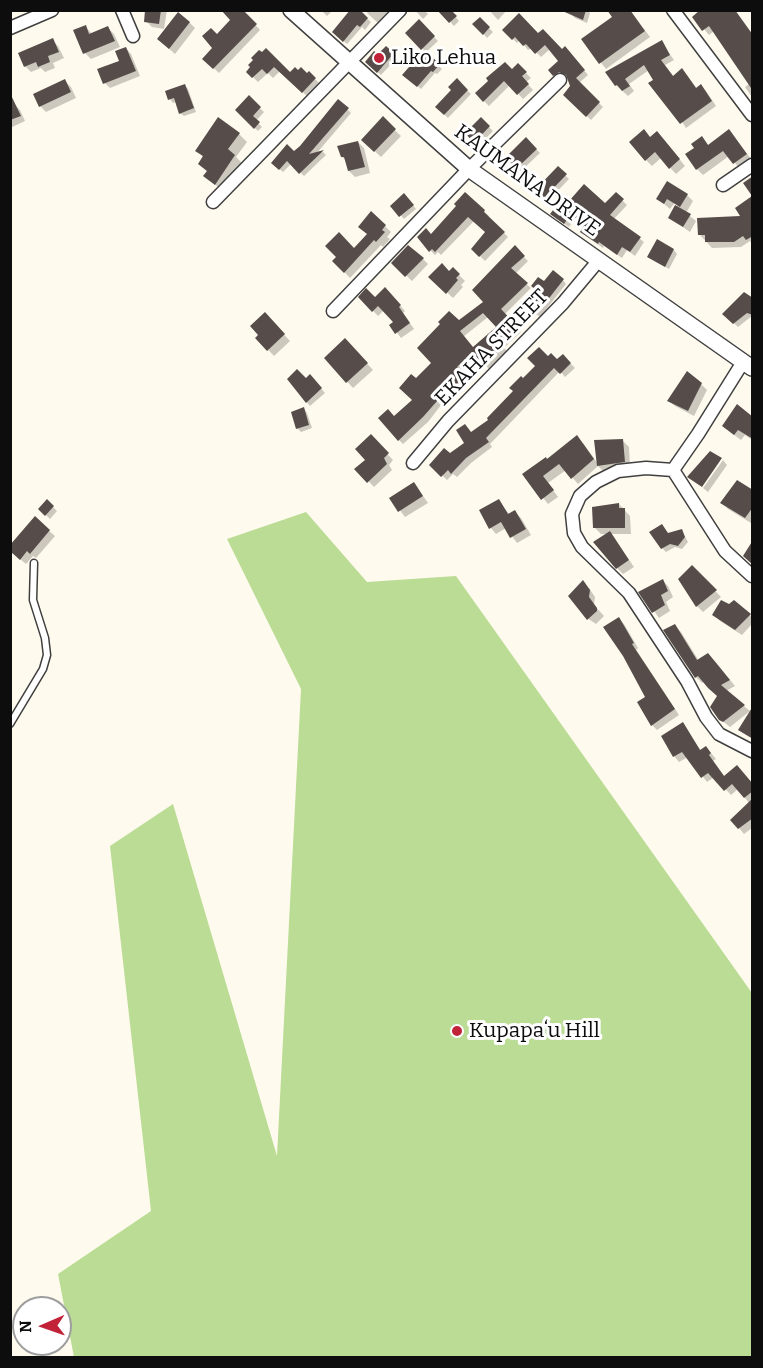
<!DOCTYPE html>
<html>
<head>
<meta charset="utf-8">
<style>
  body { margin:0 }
  #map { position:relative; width:763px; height:1368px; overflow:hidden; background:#fffaee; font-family:Bitter,serif }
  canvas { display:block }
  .frame { position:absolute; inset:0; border:12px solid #0d0d0d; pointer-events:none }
  .north { position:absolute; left:12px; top:1296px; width:60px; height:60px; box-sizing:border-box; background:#fff; border:2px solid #9e9e9e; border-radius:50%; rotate:268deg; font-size:16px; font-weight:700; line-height:24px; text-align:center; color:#0d0d0d }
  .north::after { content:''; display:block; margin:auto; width:21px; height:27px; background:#c12237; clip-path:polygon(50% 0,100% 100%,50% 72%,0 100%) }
</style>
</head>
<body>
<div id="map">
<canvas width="763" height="1368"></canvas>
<div class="frame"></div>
<div class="north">N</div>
</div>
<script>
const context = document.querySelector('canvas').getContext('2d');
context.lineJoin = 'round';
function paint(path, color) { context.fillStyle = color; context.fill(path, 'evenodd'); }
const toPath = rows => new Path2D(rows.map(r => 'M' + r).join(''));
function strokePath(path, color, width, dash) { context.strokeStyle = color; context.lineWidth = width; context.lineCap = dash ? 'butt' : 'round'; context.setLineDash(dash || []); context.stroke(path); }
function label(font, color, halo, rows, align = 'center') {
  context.font = font + ' Bitter,serif'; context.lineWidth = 6; context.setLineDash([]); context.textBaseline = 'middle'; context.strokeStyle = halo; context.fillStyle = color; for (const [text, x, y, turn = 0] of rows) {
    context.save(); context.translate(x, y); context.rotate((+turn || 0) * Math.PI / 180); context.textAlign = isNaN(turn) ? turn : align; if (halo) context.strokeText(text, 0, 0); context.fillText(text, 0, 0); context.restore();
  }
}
paint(toPath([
  [306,512,367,582,456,576,752,993,752,1357,74,1357,58,1274,151,1211,110,846,173,804,277,1156,301,689,227,539]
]), '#bbdc95');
paint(toPath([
  [147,10,167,10,164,29,152,27,146,21],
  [242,10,260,30,219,73,204,59,214,48,217,36],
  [321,10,333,10,327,16],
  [358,10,371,22,365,30,362,27,347,44,334,32],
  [369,10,389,10,378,23,367,13],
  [415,10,424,10,428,14,423,19],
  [439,10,450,10,459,21,454,26],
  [489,10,507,10,498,20],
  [573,10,587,10,590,13,587,23,575,18,572,15],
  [630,10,650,37,606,69,583,40,614,18],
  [697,10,730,10,752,35,752,97,745,87,749,84,714,31,709,35,694,17,699,13],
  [480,19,493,32,487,38,475,24],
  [419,21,438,41,425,53,442,69,437,74,435,73,421,89,405,75,425,51,407,33],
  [189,22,195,28,175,54,165,45],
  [85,26,92,34,108,28,114,34,120,47,91,59,85,53,75,30],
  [504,30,538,35,562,51,569,52,588,75,579,83,603,107,591,120,565,95,572,86,568,77,564,76,558,79,554,75,560,61,550,49,541,57,532,48,528,50,520,40,517,43],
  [52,40,58,46,64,58,53,63,55,68,45,72,41,68,31,72,25,66],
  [661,42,674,60,665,65,674,77,687,75,697,89,701,86,706,91,716,106,686,128,649,70,629,84,634,91,628,96,616,85,607,72],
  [126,48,131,54,140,76,110,88,105,83,121,61],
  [386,48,397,58,381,75,367,62,378,57],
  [259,52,290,74,307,75,309,73,320,84,308,97,280,71,273,78,268,73,258,82,248,72],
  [518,65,531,78,526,82,533,90,523,99,510,85,489,106,477,94],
  [457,80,471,94,448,118,437,107,453,90],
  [65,81,71,87,76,98,46,112,40,106],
  [185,86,188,89,196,112,184,116,180,113,176,102,173,103,170,99],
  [249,98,264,112,256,121,262,127,258,131,237,110],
  [339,101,351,113,316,154,323,152,326,155,304,176,291,164,283,172,273,163,294,153,301,147],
  [15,105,20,110,25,121,10,128,10,107],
  [383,119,401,136,381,157,363,140],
  [481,119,493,131,479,145,467,133],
  [729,131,752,160,740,169,729,156,703,175,697,169,696,149,702,138,709,146],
  [239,134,247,142,236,157,243,164,224,192,205,176,208,172,200,164,204,158,197,150],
  [650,138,663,139,685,166,676,174,661,158,652,166,646,160],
  [526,139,540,153,521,171,507,158],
  [358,142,364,148,370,173,355,177,349,171,347,161,342,157],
  [558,168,569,179,547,202,536,191],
  [465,194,489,216,488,217,508,237,485,261,473,249,486,232,474,221,441,255,438,252,435,255,430,250,431,236,458,206],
  [616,194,627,205,614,219,644,242,635,256,627,250,622,258,604,246,603,248,586,236,586,225,576,217,569,227,556,218,562,211,605,206],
  [687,195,693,201,686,213,696,221,690,232,670,218,679,201,677,200,670,209,658,199],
  [752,198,752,244,750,241,741,247,712,248,699,234,743,218],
  [408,199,416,209,404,219,392,206],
  [385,226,391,232,387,237,390,239,383,247,381,245,350,278,334,261,355,251],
  [515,248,528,261,515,274,531,288,505,314,521,332,504,348,508,352,489,369,477,356,461,373,469,380,459,390,452,383,436,400,441,405,428,422,403,444,399,440,394,418,414,400,416,380,433,363,459,322,485,302],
  [488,317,498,327,473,349,463,337],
  [674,250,677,254,669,269,649,257],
  [423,259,428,264,412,281,393,263],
  [453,269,465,281,461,285,463,287,453,298,431,277,449,273],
  [563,280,566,284,540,317,530,309,543,294,544,283],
  [385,289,405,311,403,313,414,329,401,338,391,325,395,322,384,310,378,316,360,297,375,299],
  [752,300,752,316,738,327,724,314],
  [265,314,290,341,274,356,257,338],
  [345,340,373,370,353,388,326,359],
  [563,356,575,368,565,377,560,371,490,444,492,447,471,463,457,477,453,474,447,480,431,465,450,455,465,444,471,434,491,420,523,380,548,358,557,361],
  [310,376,325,393,310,406,296,389],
  [701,384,707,390,694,416,675,406,669,401],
  [304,409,307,413,312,428,301,432,297,428],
  [752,419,752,440,745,435,741,440,730,432],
  [371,437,393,460,389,465,392,470,374,487,357,469,367,460],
  [623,441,629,447,630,468,604,472,598,466,578,484,566,470,548,483,558,497,548,504,525,475,583,443,598,464],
  [723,460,727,465,708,492,703,488],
  [414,483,428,503,405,517,391,498],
  [752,491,751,523,728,509,722,503],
  [47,501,57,511,50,519,40,509],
  [499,501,510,515,515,512,521,518,531,535,517,543,506,528,496,534,491,528],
  [619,504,630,516,631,534,611,534,634,567,623,574,617,568,608,534,601,534,595,528],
  [35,519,55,536,36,558,33,556,26,564,13,553,10,556,10,543,13,544],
  [682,531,688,542,682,549,675,547,666,552,662,548,668,534],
  [692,567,721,597,703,612,697,606],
  [662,580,668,586,673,597,666,602,670,611,659,618,641,592],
  [589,588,595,597,594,605,604,616,596,624,587,618],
  [714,615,750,615,752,618,752,624,742,635,720,621],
  [619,619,624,624,638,648,636,650,679,715,657,730,652,725,647,698],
  [675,626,681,632,699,661,714,660,735,686,726,691,750,711,730,727,720,719,719,696,704,681,702,683,696,677],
  [683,724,701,751,706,748,711,753,716,759,713,761,725,777,752,785,752,828,744,834,739,828,749,803,738,789,731,795,714,777,707,782,688,757,679,762,674,756]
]), '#0003');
paint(toPath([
  [145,10,161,10,159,24,144,22],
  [221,10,243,10,257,24,213,69,202,59,212,48,202,36,211,28,217,34,230,20],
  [350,10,360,10,368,18,360,27,357,25,343,42,332,32],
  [437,10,451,10,457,16,449,23],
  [560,10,586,10,583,20],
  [607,10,630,10,645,31,599,64,581,39,612,17],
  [700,10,735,10,753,35,753,91,709,26,702,31,692,17],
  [178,12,190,22,169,49,157,39],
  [519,13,538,33,543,29,562,49,565,46,585,70,576,78,600,102,586,117,563,95,570,86,566,75,559,72,553,76,548,70,558,61,545,45,535,54,526,44,523,46,515,37,512,40,502,30],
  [480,17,490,27,483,35,472,24],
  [419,19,435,36,421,50,405,33],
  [86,25,89,34,108,26,115,41,83,54,73,30],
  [53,38,59,52,48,56,50,62,38,67,36,62,24,67,18,53],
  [662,40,670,55,661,60,673,76,682,68,696,88,701,84,712,101,680,124,648,83,653,80,644,65,625,79,630,86,622,91,617,85,615,86,605,72],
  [386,46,394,53,377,73,365,62,374,51,378,54],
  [126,47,136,71,103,84,97,69,119,61,115,51],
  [266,48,290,72,295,67,298,70,301,67,307,73,309,71,316,78,302,93,274,67,267,74,262,69,252,78,246,72,250,67,248,65,253,60,251,58,259,50,262,52],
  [424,50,440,64,433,72,431,71,417,87,402,75],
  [505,62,512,69,518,63,527,72,522,76,529,84,517,95,504,81,483,102,475,93,488,81,486,78],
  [457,78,468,90,444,115,435,107,451,90,448,87],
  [65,79,71,92,39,107,33,94],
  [185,84,194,108,179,114,174,98,168,100,165,91],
  [10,93,21,116,10,120],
  [249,95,261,107,253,116,260,122,254,129,235,110],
  [338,99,349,108,309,154,324,150,299,174,287,161,279,170,271,163,287,144,294,151,300,146],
  [383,116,396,129,374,152,361,140],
  [218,117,240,133,228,149,235,155,215,185,203,176,207,171,198,164,203,156,195,151],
  [481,117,490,126,474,143,465,133],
  [644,129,650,137,657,131,680,159,669,169,655,152,645,161,629,142],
  [729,129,747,154,733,164,723,151,696,170,685,154,694,148,691,144,702,136,708,145],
  [526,137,537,149,517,168,505,158],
  [358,141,365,167,348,171,344,157,341,157,337,146],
  [558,166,567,174,543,199,534,191],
  [753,176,753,236,746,240,743,236,734,242,705,242,705,235,698,235,697,218,740,216,735,208,752,196,743,183],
  [667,181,688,194,680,207,667,199,664,204,656,199],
  [584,184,605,203,616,192,624,199,610,215,641,237,630,252,622,247,617,255,599,242,598,244,580,232,584,225,571,214,564,224,550,214,557,205,562,209],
  [465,192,485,210,484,212,505,232,479,257,471,249,485,232,468,217,435,252,432,249,429,252,417,237,426,228,431,234,456,206,454,204],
  [404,193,414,205,399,217,390,206],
  [675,205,691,214,683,227,668,218],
  [371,211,386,225,382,230,385,232,376,242,374,240,344,273,332,261,336,257,325,246,339,232,354,248,367,234,358,227],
  [657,239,674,249,665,267,647,257],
  [408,245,424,258,405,277,391,263],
  [515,245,525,256,511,268,528,283,501,309,518,327,501,343,504,346,483,365,472,352,457,367,465,375,454,387,447,380,433,395,438,400,423,417,398,441,378,418,388,409,394,416,412,400,399,388,411,374,416,378,431,363,417,348,440,324,438,322,449,311,459,320,483,302,472,290],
  [483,313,496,327,473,347,460,331],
  [442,263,449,271,453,267,460,274,456,278,458,280,446,294,428,277],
  [553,270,564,279,536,315,528,309,541,294,531,286,538,277,544,281],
  [385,287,401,305,399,307,410,323,395,334,389,325,393,322,378,306,372,312,358,297,366,288,375,297],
  [744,292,753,298,753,315,747,313,733,324,722,314],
  [265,312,285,334,267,351,255,338,258,335,250,326],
  [345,338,368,363,346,383,324,358],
  [539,347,548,356,551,353,557,359,563,354,571,363,560,374,554,368,486,438,489,442,466,458,451,474,448,470,441,477,429,465,444,448,450,453,464,443,456,430,465,424,471,432,488,420,487,418,513,391,509,388,521,376,523,378,535,366,527,358],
  [297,369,306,378,310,374,322,388,306,403,287,379],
  [687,371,702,383,688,411,667,401],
  [737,404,753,417,753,439,738,430,734,435,722,426],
  [304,407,309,425,296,429,291,412],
  [371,434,389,453,384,458,387,464,367,483,354,469,365,460,355,449],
  [577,435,594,459,571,479,559,464,543,476,554,490,541,500,522,474,546,457,547,459],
  [623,439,625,462,597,466,594,440],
  [710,451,722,458,702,487,687,477],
  [737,480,753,490,753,507,745,518,720,503],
  [414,482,423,496,398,512,389,498],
  [47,499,54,506,45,516,38,509],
  [499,499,508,514,515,510,526,529,510,538,501,522,489,529,479,510],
  [619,503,619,508,625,508,625,528,593,528,592,507],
  [35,516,50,530,30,554,27,551,20,560,10,551,10,545],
  [662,524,668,533,682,529,685,537,678,546,670,544,661,549,649,532],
  [610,531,629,560,616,569,593,542],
  [753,540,753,565,743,556],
  [692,565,717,590,696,607,678,579],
  [663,579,668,591,661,595,665,605,652,613,638,592],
  [583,580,590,590,589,597,597,608,597,611,587,620,568,596],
  [721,600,729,604,734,600,751,614,735,630,712,615],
  [619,617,634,643,632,644,675,709,651,726,637,702,645,697,623,656,603,627],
  [675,624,697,660,708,653,730,680,721,685,745,705,723,722,719,720,710,707,717,696,708,688,698,676,695,678,663,630],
  [753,706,753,739,738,730],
  [683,722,700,750,706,746,711,753,709,755,724,776,737,765,753,784,753,791,744,798,732,784,724,791,708,773,701,778,682,752,673,757,661,736],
  [753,798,753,818,738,829,730,820]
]), '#564d4a');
const service = toPath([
  [10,724,43,669,47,655,45,638,33,600,34,563]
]);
const minor = toPath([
  [122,10,133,36],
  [673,10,752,115],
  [10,28,52,10],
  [723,185,752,165],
  [213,202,400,10],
  [333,311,469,169,560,80],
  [743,362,698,434,673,470,646,468,618,471,596,482,580,496,572,514,574,533,582,547,629,593,687,681,706,717,719,734,752,751],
  [413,463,448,421,563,303,599,260],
  [673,470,725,551,752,576]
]);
const tertiary = toPath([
  [291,10,469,169,752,368]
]);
strokePath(service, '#404040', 9);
strokePath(minor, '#404040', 15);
strokePath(tertiary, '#404040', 18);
strokePath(service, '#fff', 6);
strokePath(minor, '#fff', 12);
strokePath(tertiary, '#fff', 15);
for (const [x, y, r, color] of [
  [379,58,6,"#c12237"],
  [457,1031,6,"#c12237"]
]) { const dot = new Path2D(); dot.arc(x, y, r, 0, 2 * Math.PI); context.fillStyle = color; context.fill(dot); strokePath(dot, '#fff', 2); }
label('21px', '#0d0d0d', '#fff', [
  ["Liko Lehua",391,58],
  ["Kupapaʻu Hill",469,1031]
], 'left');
label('21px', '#0d0d0d', '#fff', [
  ["KAUMANA DRIVE",527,181,36],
  ["EKAHA STREET",492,348,-46]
]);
</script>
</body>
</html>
